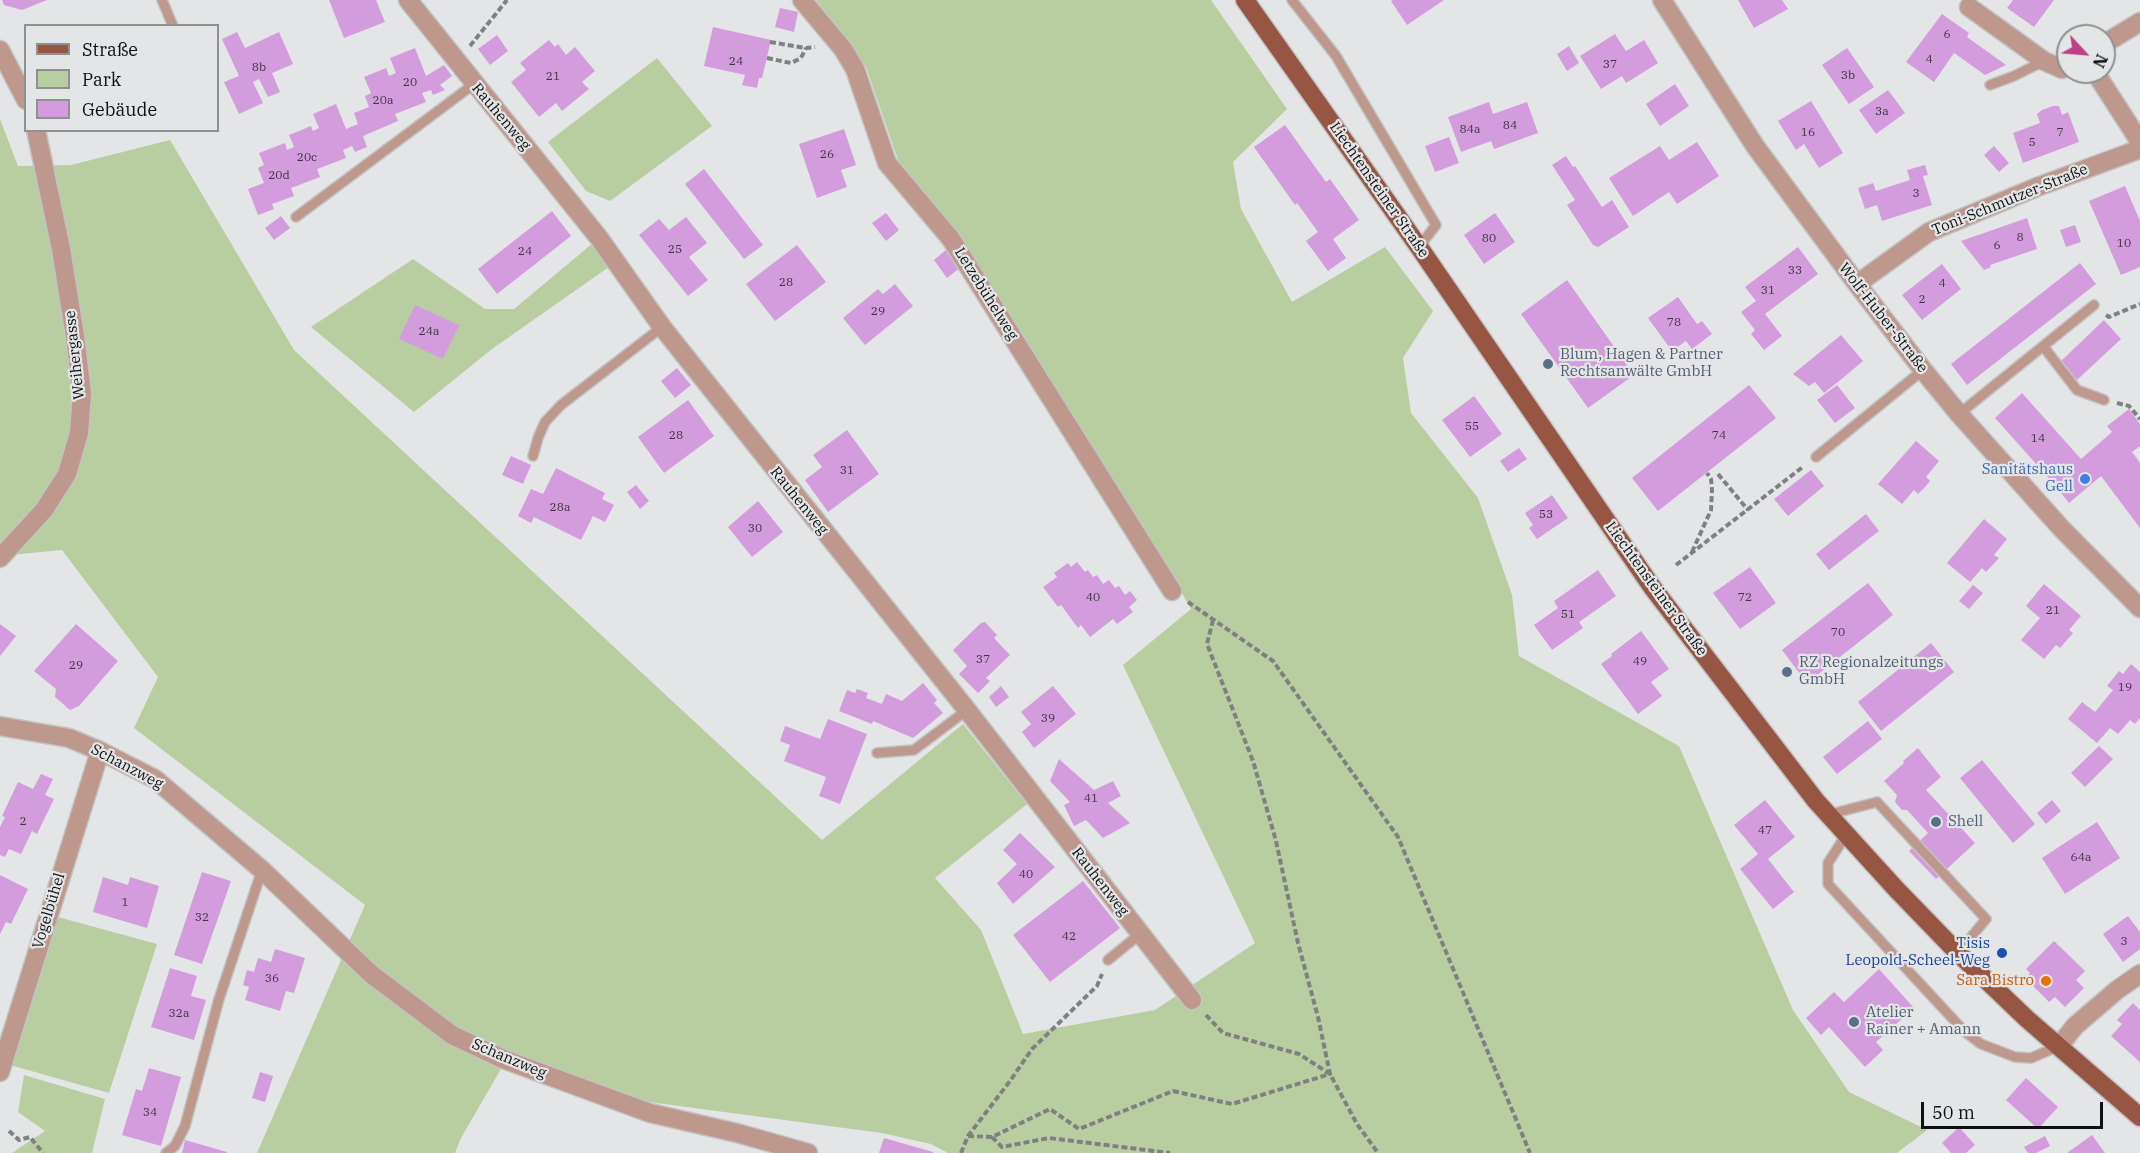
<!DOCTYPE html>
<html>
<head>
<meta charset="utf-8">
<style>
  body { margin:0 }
  #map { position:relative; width:2140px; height:1153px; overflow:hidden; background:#e4e5e6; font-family:"IBM Plex Serif",serif }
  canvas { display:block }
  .legend { position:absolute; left:24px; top:24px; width:195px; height:108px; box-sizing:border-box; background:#e4e5e6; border:2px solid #8f9090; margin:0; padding:8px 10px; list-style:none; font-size:18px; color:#0f1010 }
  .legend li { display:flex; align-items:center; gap:12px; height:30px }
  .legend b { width:30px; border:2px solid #8f9090 }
  .north { position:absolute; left:2056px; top:24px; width:60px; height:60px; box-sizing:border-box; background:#e4e5e6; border:2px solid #8f9090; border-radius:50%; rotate:116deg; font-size:16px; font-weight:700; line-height:24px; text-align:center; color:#0f1010 }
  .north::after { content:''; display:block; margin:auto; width:21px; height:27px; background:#c03f89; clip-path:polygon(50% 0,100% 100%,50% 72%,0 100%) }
  .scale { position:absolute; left:1921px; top:1102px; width:182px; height:27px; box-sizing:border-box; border:3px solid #0f1010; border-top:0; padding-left:8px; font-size:18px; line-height:21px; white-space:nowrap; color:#0f1010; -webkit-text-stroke:4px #e4e5e6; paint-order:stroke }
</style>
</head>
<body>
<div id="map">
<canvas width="2140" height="1153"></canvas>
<ul class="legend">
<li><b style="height:8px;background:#975643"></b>Straße</li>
<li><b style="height:16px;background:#b9cea0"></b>Park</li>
<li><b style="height:16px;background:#d39ddd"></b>Gebäude</li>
</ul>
<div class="north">N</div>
<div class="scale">50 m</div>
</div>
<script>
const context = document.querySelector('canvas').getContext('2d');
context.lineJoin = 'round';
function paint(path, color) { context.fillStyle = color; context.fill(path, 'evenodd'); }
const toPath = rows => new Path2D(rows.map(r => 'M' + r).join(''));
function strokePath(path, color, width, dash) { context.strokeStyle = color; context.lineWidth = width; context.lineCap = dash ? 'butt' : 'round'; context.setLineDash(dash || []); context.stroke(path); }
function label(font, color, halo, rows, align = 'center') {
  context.font = font + ' "IBM Plex Serif",serif'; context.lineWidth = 4.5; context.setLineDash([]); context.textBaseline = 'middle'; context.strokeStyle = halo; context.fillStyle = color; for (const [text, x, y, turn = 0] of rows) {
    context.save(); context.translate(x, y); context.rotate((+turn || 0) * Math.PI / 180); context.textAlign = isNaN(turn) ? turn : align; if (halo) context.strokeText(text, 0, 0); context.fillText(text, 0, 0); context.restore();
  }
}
paint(toPath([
  [816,0,1211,0,1287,109,1233,162,1241,209,1292,302,1385,247,1433,311,1403,358,1411,413,1478,498,1512,595,1519,656,1679,746,1793,1010,1849,1092,1927,1130,1897,1153,948,1153,931,1144,882,1133,649,1102,505,1062,461,1138,455,1153,257,1153,365,905,134,728,158,677,62,550,0,556,0,119,18,166,71,165,170,140,294,350,822,840,963,724,1027,804,935,878,981,930,1023,1034,1155,1010,1255,943,1123,665,1191,609,1152,542,898,160,866,67],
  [657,58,712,126,610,201,586,191,548,142],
  [599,238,616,262,492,349,414,412,311,327,413,259,485,309,514,309],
  [58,917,157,944,109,1093,10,1065],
  [24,1075,105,1099,92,1153,12,1153,45,1131,18,1112]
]), '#b9cea0');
paint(toPath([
  [2,0,47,0,22,10,4,5],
  [329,0,376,0,385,22,344,38],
  [1393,0,1444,0,1407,25,1391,1],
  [1738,0,1782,0,1788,9,1754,28],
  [2013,0,2054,0,2034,27,2007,8],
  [780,8,798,12,794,32,775,27],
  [1942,14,1969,33,1967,37,2006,65,1985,75,1954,53,1934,82,1906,62],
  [713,27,771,40,762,78,759,78,757,88,742,85,745,75,704,66],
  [237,32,245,48,279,32,293,64,272,73,280,92,268,97,259,79,253,82,263,103,239,114,224,82,239,76,222,39],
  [1615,34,1626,51,1644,40,1658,63,1626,83,1622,76,1601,89,1580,56],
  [497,35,508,51,490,65,478,49],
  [549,40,555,47,558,44,566,55,575,47,595,71,582,82,589,89,562,111,556,103,539,117,511,82,526,70,520,63],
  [1569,46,1579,63,1567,71,1557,54],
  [415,48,426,76,444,65,452,76,440,85,445,90,433,95,431,90,422,93,426,102,395,114,398,121,363,136,367,147,355,152,352,146,343,150,346,158,317,169,320,177,291,188,294,196,272,204,274,209,258,215,248,189,264,183,258,168,264,165,259,153,285,143,287,150,294,147,289,135,311,126,313,131,319,128,313,114,336,104,346,129,358,124,354,113,369,107,365,96,371,93,364,77,386,68,389,76,396,73,390,58],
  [1847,48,1874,87,1849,104,1822,65],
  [1675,84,1689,106,1660,126,1646,104],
  [1888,90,1905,113,1876,134,1859,110],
  [1811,101,1843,153,1819,168,1804,144,1796,150,1778,121],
  [1489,102,1493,114,1527,102,1538,133,1494,149,1491,141,1461,152,1448,117],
  [2053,106,2059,106,2062,115,2068,112,2079,142,2023,163,2013,133,2040,123,2037,114,2042,110],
  [1285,125,1326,182,1330,179,1359,220,1333,239,1346,258,1328,271,1306,241,1318,232,1297,203,1295,205,1254,147],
  [844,129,856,165,841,170,847,187,817,198,799,144],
  [1449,137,1459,163,1435,172,1425,146],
  [1697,142,1719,176,1677,204,1669,192,1633,216,1609,178,1660,146,1669,160],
  [1994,146,2009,163,1999,172,1984,155],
  [1566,156,1573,167,1575,166,1602,207,1612,200,1629,227,1598,247,1593,245,1567,205,1575,200,1552,165],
  [1925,165,1928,175,1923,176,1932,205,1882,221,1877,205,1865,209,1858,188,1873,183,1876,191,1910,180,1907,170],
  [704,169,763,245,744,259,685,184],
  [2125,186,2140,221,2140,267,2121,275,2089,201],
  [552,211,571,236,497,294,478,269],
  [886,213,899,230,886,241,872,223],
  [1495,213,1515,242,1484,264,1464,235],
  [281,216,290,228,274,240,265,228],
  [686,217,707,243,689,257,708,280,688,296,639,235,659,219,669,230],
  [2027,218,2037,249,1990,265,1991,267,1984,270,1961,241],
  [2075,225,2081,242,2066,247,2060,230],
  [797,245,826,282,775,321,746,284],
  [1798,247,1818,274,1765,314,1782,336,1764,350,1751,334,1755,330,1741,312,1756,301,1745,287],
  [947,249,961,267,947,278,934,260],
  [2080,263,2096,284,1967,385,1951,364],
  [1942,264,1961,289,1922,320,1902,295],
  [1567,280,1634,375,1588,408,1521,314],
  [895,284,913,306,865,345,843,318,878,289,883,294],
  [1678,297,1697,324,1702,321,1712,334,1692,349,1686,341,1672,351,1648,318],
  [415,305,459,325,443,359,399,339],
  [2104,320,2121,339,2077,380,2060,362],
  [1841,335,1863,361,1844,377,1824,393,1815,382,1809,386,1793,374],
  [677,368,691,385,675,398,661,381],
  [1749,385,1776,418,1658,511,1632,478],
  [1837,385,1855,408,1835,423,1817,400],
  [2022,393,2081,459,2112,432,2107,426,2129,409,2140,424,2140,446,2132,452,2140,463,2140,528,2101,476,2069,503,2054,484,1995,418],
  [1474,396,1502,434,1470,457,1442,420],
  [688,400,714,436,664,473,638,437],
  [847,430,879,474,828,512,805,480,822,467,813,455],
  [1916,441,1939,461,1926,477,1930,481,1925,487,1918,494,1914,490,1902,504,1878,484],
  [1519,448,1527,459,1508,472,1500,461],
  [511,456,531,465,523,484,502,475],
  [556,468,605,493,602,499,614,505,605,522,593,516,581,540,534,517,531,523,518,516,531,489,543,494],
  [1811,470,1824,486,1788,516,1774,499],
  [636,485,649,501,640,509,627,492],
  [1552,495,1568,518,1537,539,1529,528,1533,525,1525,513],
  [758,501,783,532,752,557,728,527],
  [1866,514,1879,531,1829,570,1816,554],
  [1984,519,2007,539,1994,555,1999,558,1986,572,1982,568,1970,582,1947,563],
  [1077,562,1085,572,1088,570,1093,577,1097,575,1103,584,1109,580,1115,588,1119,586,1125,595,1130,591,1137,600,1129,607,1133,612,1117,624,1113,619,1090,637,1081,625,1078,628,1061,605,1058,607,1043,587,1057,577,1054,573,1068,563,1071,567],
  [1750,567,1776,603,1740,629,1713,593],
  [1598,570,1616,596,1579,622,1583,628,1552,650,1534,625,1558,608,1554,601],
  [1868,583,1893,615,1807,683,1782,650],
  [2044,584,2081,616,2069,630,2073,633,2060,648,2056,645,2044,659,2021,640,2040,618,2026,606],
  [1973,585,1983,593,1969,609,1959,601],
  [985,622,997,635,994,638,1010,655,986,678,990,681,978,693,959,674,967,666,953,650,981,623],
  [0,624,16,636,0,656],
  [76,624,118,661,79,706,70,710,55,697,56,689,34,671],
  [1641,631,1669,669,1651,682,1662,696,1638,714,1601,664,1612,656,1611,654],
  [1931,643,1954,672,1881,731,1858,702],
  [2131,664,2140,672,2140,718,2135,724,2130,720,2118,734,2110,728,2097,743,2068,719,2082,702,2095,712,2113,690,2107,686,2119,671,2123,674],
  [923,683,937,700,934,703,943,713,913,738,873,721,872,724,839,711,847,690,855,693,857,689,868,693,866,698,882,704,886,694,902,701],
  [1001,686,1009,697,996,707,989,697],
  [1053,686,1076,714,1034,748,1022,732,1031,724,1021,712],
  [828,719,867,734,840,804,819,796,826,777,784,761,790,745,780,741,785,726,820,739],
  [1868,721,1882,739,1837,774,1823,757],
  [2099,746,2113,759,2085,787,2071,773],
  [1918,748,1941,777,1926,790,1975,843,1936,879,1909,851,1928,833,1907,810,1902,810,1895,802,1897,795,1884,781,1904,763,1903,761],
  [1059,759,1094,790,1113,781,1121,796,1108,803,1130,823,1103,838,1086,820,1074,826,1064,805,1070,802,1050,781],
  [1982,760,2035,824,2013,843,1960,778],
  [41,774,53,779,45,795,54,799,37,834,32,831,21,854,9,849,5,857,0,855,0,827,5,817,2,816,18,782,33,789],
  [1765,800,1795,837,1768,859,1794,892,1773,909,1740,869,1758,854,1734,825],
  [2052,800,2061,811,2046,824,2037,813],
  [2097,822,2120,858,2065,894,2042,858],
  [1020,833,1055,867,1013,904,997,883,1017,864,1003,850],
  [202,872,231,881,202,964,174,955],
  [0,875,28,889,11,924,6,922,0,934],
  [103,877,128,885,130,877,159,886,147,928,93,912],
  [1083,881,1120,928,1050,982,1013,935],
  [2128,916,2140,932,2140,949,2123,962,2103,934],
  [2054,941,2085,971,2076,980,2084,988,2065,1007,2055,997,2049,1002,2025,978,2030,973,2026,969],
  [275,949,305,958,294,993,286,991,280,1011,245,1000,249,987,243,985,247,970,254,972,258,958,271,962],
  [170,968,197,976,191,996,206,1000,194,1040,151,1027],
  [1879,969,1914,1008,1876,1042,1883,1050,1865,1067,1829,1027,1821,1035,1806,1018,1834,992,1844,1002],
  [2133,1003,2140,1010,2140,1062,2111,1036,2122,1024,2117,1020],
  [149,1068,181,1077,161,1146,122,1135,136,1089,142,1091],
  [260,1072,273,1076,265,1102,252,1098],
  [2026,1078,2058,1107,2038,1129,2006,1100],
  [1959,1127,1975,1145,1966,1153,1951,1153,1942,1143],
  [2092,1135,2105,1153,2067,1153],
  [2045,1136,2050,1146,2036,1153,2028,1153,2024,1147],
  [884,1138,933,1152,933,1153,879,1153],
  [185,1140,227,1152,227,1153,182,1153]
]), '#d39ddd');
const service = toPath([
  [162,0,173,26],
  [1292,0,1336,56,1436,225,1419,247],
  [1990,85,2014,76,2044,61],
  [296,217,474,84],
  [2043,346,2077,390,2104,400],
  [1959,414,2094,305],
  [533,456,538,438,545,422,561,405,662,327],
  [1816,457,1923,370],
  [877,753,914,750,967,710],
  [1827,815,1877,802,1986,919,1958,953],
  [1846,835,1828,863,1828,884,1964,1031,1981,1044,2015,1057,2031,1058,2059,1046],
  [1108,960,1140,934],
  [166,1153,175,1146,185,1126,219,999,262,870]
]);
const minor = toPath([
  [408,0,599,238,662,327,967,710,1192,1000],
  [802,0,843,49,855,69,887,163,951,239,1172,591],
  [1662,0,1755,146,1857,284,1923,370,1959,414,2061,528,2140,608],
  [1969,7,2044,61,2062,69,2068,66],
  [2104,44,2140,22],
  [0,50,26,100],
  [2095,72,2140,142],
  [1857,284,1929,232,2037,187,2140,149],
  [0,558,44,510,67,474,79,433,82,393,75,336,61,249,36,130],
  [0,726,69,738,100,751,155,779,262,870,371,974,452,1035,503,1059,650,1113,737,1133,808,1153],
  [2059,1046,2075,1026,2117,990,2140,974],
  [0,1072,100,751]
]);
const primary = toPath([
  [1245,0,1419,247,1652,587,1816,801,1897,890,1958,953,2027,1019,2140,1117]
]);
strokePath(service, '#c2c3c4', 12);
strokePath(minor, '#c2c3c4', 21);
strokePath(primary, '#c2c3c4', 21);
strokePath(toPath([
  [770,42,806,48,815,47],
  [470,46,507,0],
  [767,58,791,63,801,58,806,48],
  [2106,315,2109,317,2140,304],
  [2117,403,2129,406,2140,419],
  [1718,474,1748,510],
  [1692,552,1711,510,1712,490,1711,479,1707,473],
  [1676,565,1804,466],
  [1188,602,1273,661,1398,837,1530,1153],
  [1206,1015,1223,1033,1299,1054,1330,1074,1357,1124,1378,1153],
  [9,1131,19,1140,30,1137,43,1153],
  [968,1136,992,1137,1050,1109,1079,1129,1173,1091,1232,1104,1330,1074,1318,1017,1298,943,1276,841,1253,761,1207,644,1213,620],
  [992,1137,1002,1147,1049,1138,1170,1153],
  [961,1153,968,1136,1010,1081,1032,1049,1097,986,1102,974]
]), '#7f8081', 4, [6, 3]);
strokePath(service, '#be988d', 9);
strokePath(minor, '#be988d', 18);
strokePath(primary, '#975643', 18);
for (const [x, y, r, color] of [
  [1548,364,6,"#5c6f8a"],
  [2085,479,6,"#3f7fe0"],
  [1787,672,6,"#5c6f8a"],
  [1936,822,6,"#5c6f8a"],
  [2002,953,6,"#1a4fb4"],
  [2046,981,6,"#e8710a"],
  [1854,1022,6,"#5c6f8a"]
]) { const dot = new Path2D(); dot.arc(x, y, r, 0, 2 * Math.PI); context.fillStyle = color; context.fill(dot); strokePath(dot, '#e4e5e6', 2); }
label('12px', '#403343', null, [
  ["6",1947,35],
  ["4",1929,60],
  ["24",736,62],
  ["37",1610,65],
  ["8b",259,68],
  ["3b",1848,76],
  ["21",553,77],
  ["20",410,83],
  ["20a",383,101],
  ["3a",1882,112],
  ["84",1510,126],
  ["84a",1470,130],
  ["16",1808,133],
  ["7",2060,133],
  ["5",2032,143],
  ["26",827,155],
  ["20c",307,158],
  ["20d",279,176],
  ["3",1916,194],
  ["8",2020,238],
  ["80",1489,239],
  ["10",2124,244],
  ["6",1997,246],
  ["25",675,250],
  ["24",525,252],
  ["33",1795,271],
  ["28",786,283],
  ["4",1942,284],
  ["31",1768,291],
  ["2",1922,300],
  ["29",878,312],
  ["78",1674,323],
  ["24a",429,332],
  ["55",1472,427],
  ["28",676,436],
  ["74",1719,436],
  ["14",2038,439],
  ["31",847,471],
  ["28a",560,508],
  ["53",1546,515],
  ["30",755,529],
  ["40",1093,598],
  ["72",1745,598],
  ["21",2053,611],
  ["51",1568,615],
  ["70",1838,633],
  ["37",983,660],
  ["49",1640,662],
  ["29",76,666],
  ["19",2125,688],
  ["39",1048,719],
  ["41",1091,799],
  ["2",23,822],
  ["47",1765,831],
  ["64a",2081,858],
  ["40",1026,875],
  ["1",125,903],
  ["32",202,918],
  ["42",1069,937],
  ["3",2124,942],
  ["36",272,979],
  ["32a",179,1014],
  ["34",150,1113]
]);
label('15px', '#0f1010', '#e4e5e6', [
  ["Rauhenweg",501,117,50],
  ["Liechtensteiner Straße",1379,190,55],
  ["Toni-Schmutzer-Straße",2010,200,-22],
  ["Letzebühelweg",986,294,58],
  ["Wolf-Huber-Straße",1883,318,52],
  ["Weihergasse",75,355,-96],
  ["Rauhenweg",799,501,51],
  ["Liechtensteiner Straße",1656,589,54],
  ["Schanzweg",127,767,28],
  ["Rauhenweg",1100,882,52],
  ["Vogelbühel",49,911,-73],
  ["Schanzweg",509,1059,23]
]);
label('15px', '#4e5e75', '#e4e5e6', [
  ["Blum, Hagen & Partner",1560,355],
  ["Rechtsanwälte GmbH",1560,372],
  ["RZ Regionalzeitungs",1799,663],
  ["GmbH",1799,680],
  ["Shell",1948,822],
  ["Atelier",1866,1013],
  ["Rainer + Amann",1866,1030]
], 'left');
label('15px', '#366cbe', '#e4e5e6', [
  ["Sanitätshaus",2073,470],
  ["Gell",2073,487]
], 'right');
label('15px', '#164399', '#e4e5e6', [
  ["Tisis",1990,944],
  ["Leopold-Scheel-Weg",1990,961]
], 'right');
label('15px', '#c56008', '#e4e5e6', [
  ["Sara Bistro",2034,981]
], 'right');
</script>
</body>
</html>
